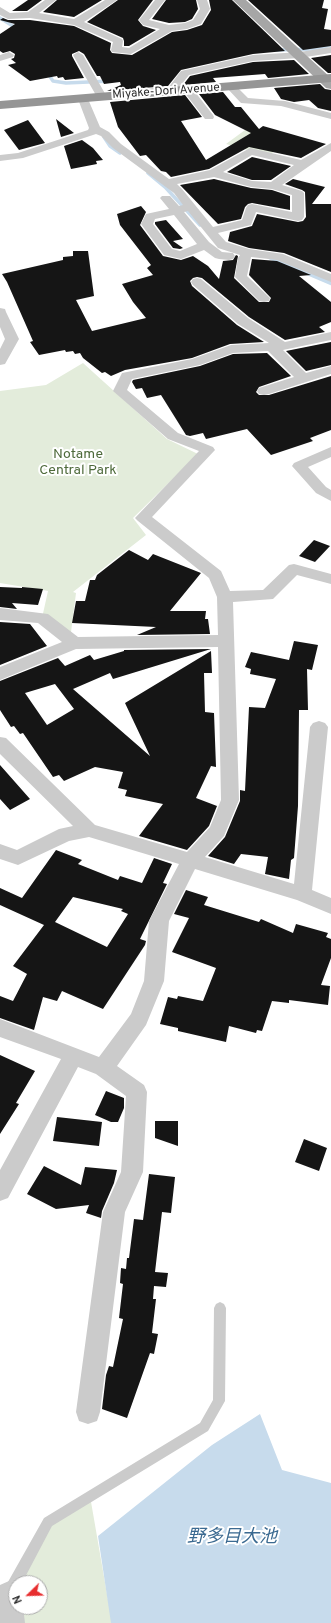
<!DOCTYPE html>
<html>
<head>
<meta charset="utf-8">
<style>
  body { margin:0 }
  #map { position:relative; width:331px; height:1623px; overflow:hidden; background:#fff; font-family:Overpass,sans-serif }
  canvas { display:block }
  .north { position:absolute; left:8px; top:1575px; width:40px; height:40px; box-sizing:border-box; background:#fff; border:1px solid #ababab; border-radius:50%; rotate:247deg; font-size:11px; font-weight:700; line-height:16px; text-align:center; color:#2e2e2e }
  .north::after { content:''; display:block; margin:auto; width:14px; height:18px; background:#e72e2f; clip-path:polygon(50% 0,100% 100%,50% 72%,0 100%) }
</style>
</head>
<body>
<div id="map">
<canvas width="331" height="1623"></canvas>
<div class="north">N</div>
</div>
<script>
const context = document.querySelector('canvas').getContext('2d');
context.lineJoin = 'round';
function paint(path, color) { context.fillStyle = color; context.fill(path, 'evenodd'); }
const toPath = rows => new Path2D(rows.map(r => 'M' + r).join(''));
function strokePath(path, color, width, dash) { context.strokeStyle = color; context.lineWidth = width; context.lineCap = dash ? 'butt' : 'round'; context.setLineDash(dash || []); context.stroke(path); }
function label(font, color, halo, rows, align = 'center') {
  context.font = font + ' Overpass,"Noto Sans JP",sans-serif'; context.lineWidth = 4; context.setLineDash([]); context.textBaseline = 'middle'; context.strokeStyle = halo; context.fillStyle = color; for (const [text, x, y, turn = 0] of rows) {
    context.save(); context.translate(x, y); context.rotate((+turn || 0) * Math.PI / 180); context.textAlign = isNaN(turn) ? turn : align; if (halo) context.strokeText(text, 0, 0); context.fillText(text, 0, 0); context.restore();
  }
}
paint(toPath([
  [245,130,282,141,270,156,226,144],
  [83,363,167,439,198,454,133,518,146,535,73,592,76,593,70,640,42,618,48,591,0,583,0,391,46,385],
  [90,1496,112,1623,13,1623,9,1594,50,1521],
  [16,1583,40,1583,40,1607,16,1607]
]), '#e3ecdb');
paint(toPath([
  [260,1414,282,1470,331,1483,331,1623,111,1623,98,1536,212,1445]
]), '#c7dbec');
strokePath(toPath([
  [0,18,19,30],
  [276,50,316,49,331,45],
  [46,71,53,81,66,83,111,81],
  [104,137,110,146,120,153],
  [148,173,166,188,200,225],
  [270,258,300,270]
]), '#c7dbec', 3.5);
strokePath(toPath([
  [298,269,331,283]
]), '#c7dbec', 4.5);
paint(toPath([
  [28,0,42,0,27,11,12,11],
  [57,0,102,0,74,17,43,12],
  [118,0,153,0,138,20,143,26,156,30,129,46,124,46,124,41,123,38,87,22],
  [166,0,196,0,198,9,192,19,185,22,169,23,152,19],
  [209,0,232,0,285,51,253,54,181,70,168,86,107,91,121,85,120,82,104,84,100,76,97,76,84,54,79,51,72,54,72,56,84,78,65,80,63,77,58,78,57,76,30,81,8,65,16,63,11,59,14,58,15,54,10,51,3,53,0,51,0,34,15,24,0,20,3,18,8,20,30,20,74,26,111,43,110,50,112,53,132,55,172,32,187,30,202,25,211,10],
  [248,0,324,0,322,8,328,9,324,29,331,30,331,46,303,50],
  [331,55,331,73,328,73,311,58],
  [294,60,309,74,268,78,265,74,213,78,216,82,183,85,190,76,253,62],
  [320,84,325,89,331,90,331,111,318,108,309,100,294,102,281,99,274,88],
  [223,92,235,107,241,107,259,129,263,126,326,144,301,158,249,147,209,169,171,177,166,172,161,171,146,155,140,156,118,127,110,102,185,95,202,117,181,121,206,160,251,133,215,115,199,94],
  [56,119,74,133,61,137],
  [28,120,45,143,19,150,4,130],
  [82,140,93,148,103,160,96,161,97,164,71,169,64,146],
  [252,157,291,166,271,180,252,180,227,172],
  [214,179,251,188,272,190,290,196,290,210,252,203,248,204,245,207,241,219,218,224,180,185],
  [293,179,325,187,312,204,331,204,331,272,284,253,249,248,228,241,230,232,252,226,257,214,298,222,303,221,306,217,305,192,302,190,285,184],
  [141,206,146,212,140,225,163,256,181,260,193,256,208,266,219,279,223,261,233,260,236,255,238,256,234,278,259,302,269,302,271,298,249,275,252,259,277,261,311,275,299,276,331,302,331,322,319,327,325,332,285,340,249,317,202,278,197,277,193,278,190,281,192,286,237,325,264,342,230,344,192,358,125,370,111,376,105,372,102,373,83,358,80,353,75,354,73,351,66,352,65,350,39,355,30,342,33,341,7,282,2,274,63,260,63,257,73,256,73,251,88,251,94,296,76,300,92,331,146,318,133,302,122,284,153,275,147,268,151,265,120,225,117,214],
  [166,220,183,239,173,241,183,248,180,249,173,248,155,224,155,222],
  [331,342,331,365,306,371,286,351],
  [267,353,291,376,259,387,256,392,259,395,269,395,331,376,331,430,310,438,313,441,271,455,247,429,206,439,203,433,190,436,186,435,161,395,147,398,142,388,136,389,132,382,133,380,200,366,233,354],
  [314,540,330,546,315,562,299,556],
  [129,550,148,560,153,554,201,573,170,611,206,611,205,619,208,619,210,634,137,635,156,627,72,623,76,601,85,601,90,580,95,580,97,575],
  [0,587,22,588,22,587,43,589,38,605,12,603,17,609,0,607],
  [0,622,30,624,47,646,0,665],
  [294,641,318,645,312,670,307,669,308,710,299,710,298,806,294,858,291,860,289,879,265,874,268,857,241,854,234,864,208,856,225,837,240,801,240,790,245,791,249,707,265,708,276,679,250,674,251,669,245,667,251,652,289,660],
  [211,649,113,679,110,673,73,689,150,756,125,703,211,651,212,673,204,673,205,712,214,713,216,767,211,766,196,798,217,806,209,826,187,850,139,836,163,804,125,796,127,790,118,788,123,772,95,767,64,781,59,775,53,777,23,733,20,734,14,726,11,727,0,710,0,681,58,658,65,666,90,655,94,660,124,651,124,650],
  [55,684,74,709,47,725,25,693],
  [0,765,30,799,10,810,0,799],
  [56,850,82,860,78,864,118,880,120,876,142,883,154,858,172,864,163,883,167,884,140,939,146,941,145,945,103,1009,62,991,57,1001,43,997,34,1030,0,1018,0,996,13,1001,27,974,13,966,44,925,0,905,0,888,22,898],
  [73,897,123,909,121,911,128,914,107,947,55,922],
  [186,890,208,897,204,905,259,922,261,919,293,933,296,924,328,933,326,937,331,939,331,958,321,985,330,986,328,1005,289,1000,289,1003,272,1001,262,1031,257,1030,256,1033,229,1026,226,1042,178,1031,178,1028,160,1024,168,997,177,999,178,996,203,1001,216,968,172,952,189,918,174,914],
  [0,1055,35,1071,16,1103,19,1104,0,1134],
  [106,1091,124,1098,124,1108,118,1122,111,1122,95,1115],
  [57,1117,102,1122,99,1146,53,1141],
  [155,1121,178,1121,178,1146,155,1138],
  [304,1139,327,1148,319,1171,295,1162],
  [44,1166,81,1185,85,1167,117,1170,114,1183,102,1211,101,1218,86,1213,89,1205,56,1209,27,1194],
  [149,1174,175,1177,171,1213,162,1212,155,1272,168,1273,166,1287,154,1286,153,1299,156,1299,152,1333,158,1334,154,1354,150,1353,127,1418,102,1409,106,1375,109,1366,113,1367,123,1319,119,1318,123,1284,120,1283,121,1268,126,1269,127,1258,129,1258,134,1219,143,1220]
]), '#151515');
paint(toPath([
  [220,1302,224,1304,226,1308,225,1401,208,1431,52,1526,22,1583,16,1583,16,1594,14,1599,9,1600,4,1599,3,1594,4,1589,44,1518,200,1423,213,1400,214,1308,216,1304,220,1302]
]), '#cbcbcb');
paint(toPath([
  [45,0,56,0,39,13,74,19,105,0,117,0,84,22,122,39,123,41,122,47,129,48,160,29,143,25,139,20,155,0,165,0,149,20,169,25,185,23,193,20,200,9,197,0,207,0,210,9,201,24,187,29,172,31,131,54,112,52,111,50,113,42,74,25,30,18,8,19,0,15,0,7,10,13,28,12,45,0],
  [331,47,331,53,300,58,253,61,189,75,174,94,170,95,165,92,181,71,253,55,300,52,331,47],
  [9,52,14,55,13,57,0,61,0,55,9,52],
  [78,52,83,55,107,97,106,99,102,100,97,97,73,55,78,52],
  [231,84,235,85,248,98,285,101,331,113,331,119,281,106,241,103,226,87,231,84],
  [188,87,192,88,213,115,214,117,213,119,205,119,184,92,183,90,184,88,188,87],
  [83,96,88,99,100,127,109,132,121,144,169,179,210,170,250,148,301,160,331,143,331,151,282,185,302,191,304,193,304,217,302,220,298,221,256,212,251,225,218,233,226,242,249,249,283,254,331,274,331,282,277,260,251,257,247,276,270,298,269,301,264,302,259,301,235,277,238,258,240,255,218,248,188,211,184,212,209,242,222,252,233,253,235,256,233,259,229,260,219,259,215,258,204,250,181,259,164,255,141,224,146,214,169,209,160,198,162,196,170,196,179,206,183,205,174,193,113,148,101,136,96,134,23,158,0,161,0,155,18,153,88,130,89,128,78,99,83,96],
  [252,155,294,165,271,182,252,181,223,172,252,155],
  [214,177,251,187,272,189,292,195,292,212,252,204,248,205,246,208,242,220,213,227,182,189,177,184,214,177],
  [174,215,197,244,180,251,172,249,153,224,155,219,174,215],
  [197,278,201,279,248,318,285,342,331,332,331,340,283,350,306,373,331,366,331,374,269,394,264,395,259,394,257,391,259,388,294,377,268,351,233,353,200,365,132,379,127,390,178,433,213,447,215,450,152,517,221,571,230,591,263,590,289,565,294,564,331,574,331,584,297,575,273,599,233,602,239,800,224,836,205,857,294,884,310,727,313,723,319,721,325,723,328,727,312,890,331,898,331,914,297,900,195,869,169,921,164,981,146,1025,117,1066,144,1085,147,1092,143,1172,125,1212,100,1412,97,1421,88,1424,79,1421,76,1412,103,1212,121,1172,126,1096,96,1074,78,1067,8,1198,0,1201,0,1170,61,1059,0,1037,0,1019,99,1057,131,1014,144,981,149,921,179,864,89,837,69,841,18,865,0,859,0,844,17,850,59,829,73,826,0,754,0,737,6,738,95,825,187,852,210,827,221,800,218,647,76,649,0,680,0,667,62,642,38,623,0,620,0,608,48,614,78,637,218,635,217,597,209,578,138,521,135,518,199,451,168,439,113,391,122,373,192,359,231,345,269,343,238,324,193,285,191,282,193,279,197,278],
  [0,308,5,309,6,312,19,339,5,364,0,365,0,349,5,339,0,327,0,308],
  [331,447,331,457,308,467,326,487,331,490,331,501,316,493,292,466,294,463,331,447],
  [9,1581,16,1584,16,1607,23,1607,25,1623,0,1623,0,1585,9,1581]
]), '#cbcbcb');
paint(toPath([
  [233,0,246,0,331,78,331,89,326,88,233,0]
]), '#a6a6a6');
paint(toPath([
  [331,74,331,82,0,109,0,101,331,74]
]), '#959595');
label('12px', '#2e2e2e', '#fff', [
  ["Miyake-Dori Avenue",166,92,-4]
]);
label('14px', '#4e6a3b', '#fff', [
  ["Notame",78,455],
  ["Central Park",78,471]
]);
label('italic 18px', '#3b6a91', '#fff', [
  ["野多目大池",232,1538]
]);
</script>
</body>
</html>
